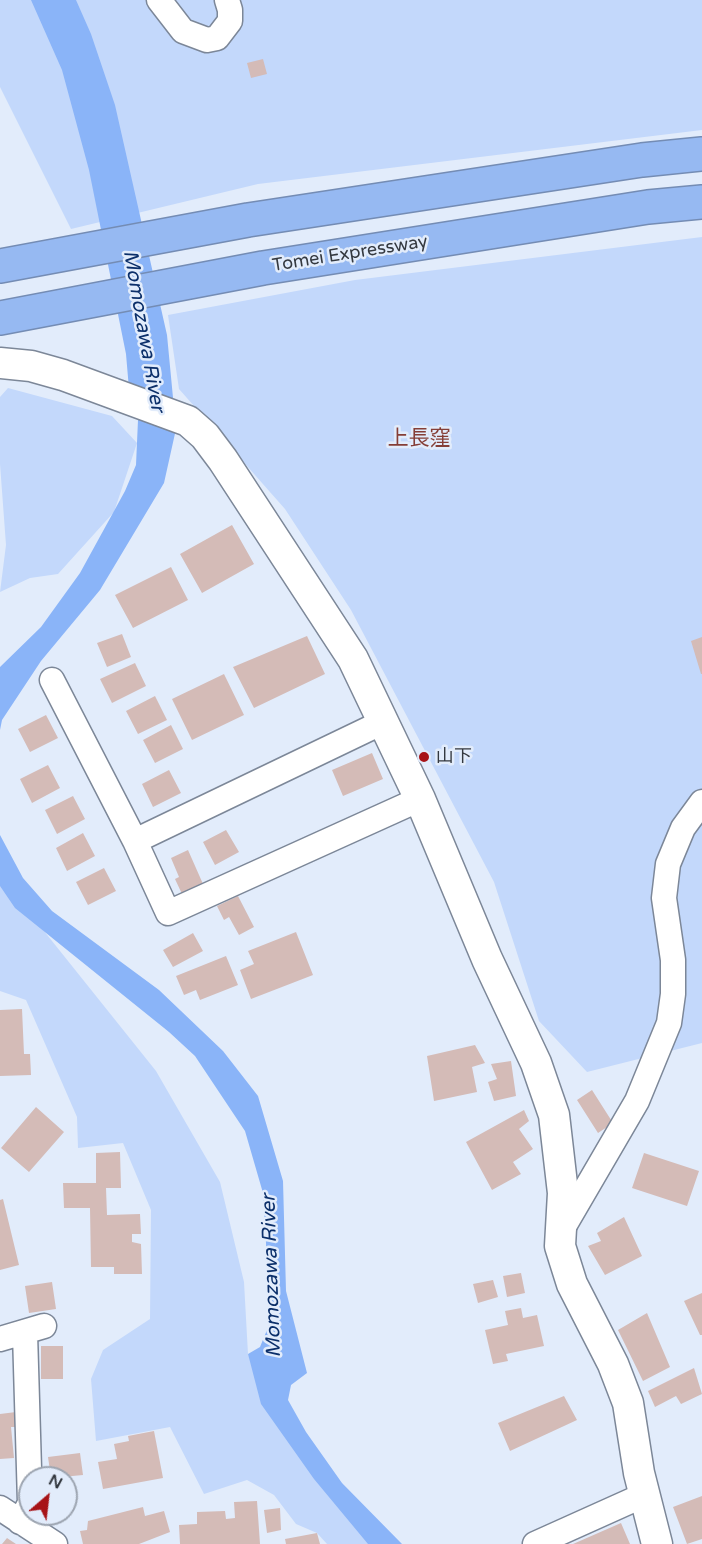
<!DOCTYPE html>
<html>
<head>
<meta charset="utf-8">
<style>
  body { margin:0 }
  #map { position:relative; width:702px; height:1544px; overflow:hidden; background:#e2ecfb; font-family:"Varela Round",sans-serif }
  canvas { display:block }
  .north { position:absolute; left:18px; top:1466px; width:60px; height:60px; box-sizing:border-box; background:#e2ecfb; border:2px solid #9ca4b0; border-radius:50%; rotate:28deg; font-size:16px; font-weight:700; line-height:24px; text-align:center; color:#343940 }
  .north::after { content:''; display:block; margin:auto; width:21px; height:27px; background:#a71317; clip-path:polygon(50% 0,100% 100%,50% 72%,0 100%) }
</style>
</head>
<body>
<div id="map">
<canvas width="702" height="1544"></canvas>
<div class="north">N</div>
</div>
<script>
const context = document.querySelector('canvas').getContext('2d');
context.lineJoin = 'round';
function paint(path, color) { context.fillStyle = color; context.fill(path, 'evenodd'); }
const toPath = rows => new Path2D(rows.map(r => 'M' + r).join(''));
function strokePath(path, color, width, dash) { context.strokeStyle = color; context.lineWidth = width; context.lineCap = dash ? 'butt' : 'round'; context.setLineDash(dash || []); context.stroke(path); }
function label(font, color, halo, rows, align = 'center') {
  context.font = font + ' "Varela Round","Noto Sans JP",sans-serif'; context.lineWidth = 5; context.setLineDash([]); context.textBaseline = 'middle'; context.strokeStyle = halo; context.fillStyle = color; for (const [text, x, y, turn = 0] of rows) {
    context.save(); context.translate(x, y); context.rotate((+turn || 0) * Math.PI / 180); context.textAlign = isNaN(turn) ? turn : align; if (halo) context.strokeText(text, 0, 0); context.fillText(text, 0, 0); context.restore();
  }
}
paint(toPath([
  [0,0,702,0,702,130,258,184,71,229,0,87],
  [702,237,702,1043,587,1072,539,1021,494,882,351,610,285,509,179,389,168,315,355,280],
  [8,388,112,416,137,443,114,512,58,574,30,578,0,592,6,545,0,464,0,397],
  [0,876,156,1071,220,1182,244,1282,248,1354,374,1544,327,1544,317,1533,296,1524,274,1495,247,1480,204,1494,170,1427,96,1441,91,1379,103,1350,150,1319,151,1210,123,1143,78,1148,77,1117,26,1000,0,991]
]), '#c3d8fb');
paint(toPath([
  [31,0,76,0,91,34,115,105,167,335,176,429,164,483,100,590,41,661,2,720,0,730,0,667,41,627,80,573,125,491,136,465,138,420,129,389,126,354,89,170,62,70],
  [0,835,23,878,52,911,159,990,223,1051,258,1096,283,1181,286,1291,307,1373,291,1385,288,1400,306,1432,342,1483,402,1544,368,1544,314,1479,261,1404,248,1354,260,1347,269,1325,266,1243,263,1193,245,1131,195,1056,169,1032,15,908,0,886]
]), '#8ab4f8');
paint(toPath([
  [263,59,267,74,251,78,247,63],
  [232,525,254,564,202,593,180,554],
  [171,567,188,600,133,628,115,595],
  [122,634,131,657,107,667,97,643],
  [307,636,325,674,254,708,233,667],
  [702,637,702,674,701,674,691,641],
  [135,663,146,686,112,703,100,679],
  [224,674,244,715,192,740,172,699],
  [155,696,167,720,138,734,126,711],
  [46,715,58,738,30,752,18,729],
  [171,725,183,749,155,763,143,740],
  [372,753,383,779,343,796,332,770],
  [48,765,60,788,32,803,20,779],
  [169,770,181,793,153,807,142,784],
  [73,796,85,819,57,834,45,810],
  [226,830,239,852,215,865,203,842],
  [83,833,95,856,67,871,56,848],
  [188,850,203,884,182,894,175,879,179,877,171,858],
  [104,868,116,891,88,905,76,882],
  [238,896,254,927,239,935,229,917,224,920,217,906],
  [296,932,313,975,251,999,240,970,254,964,248,951],
  [193,933,203,951,173,967,163,950],
  [226,956,238,985,200,1000,196,990,184,995,176,976],
  [22,1009,24,1054,30,1054,31,1075,0,1076,0,1010],
  [475,1045,485,1063,472,1067,477,1092,434,1101,427,1056],
  [511,1061,516,1096,494,1101,488,1082,497,1079,491,1064],
  [592,1090,613,1123,598,1133,577,1100],
  [36,1107,64,1132,29,1172,1,1148],
  [524,1110,529,1121,519,1129,533,1149,513,1162,521,1174,492,1190,466,1142],
  [120,1152,121,1188,106,1188,107,1215,140,1214,141,1234,132,1234,132,1242,141,1244,142,1274,114,1274,114,1267,91,1267,90,1208,64,1208,63,1183,96,1183,96,1153],
  [644,1153,699,1171,687,1206,632,1188],
  [3,1199,19,1265,0,1270,0,1200],
  [624,1217,642,1256,605,1275,588,1246,601,1241,597,1233],
  [521,1273,525,1293,507,1297,503,1276],
  [493,1280,498,1297,478,1303,473,1284],
  [52,1282,56,1309,29,1313,25,1286],
  [702,1293,702,1335,700,1335,684,1301],
  [521,1308,523,1318,537,1315,544,1346,506,1354,508,1361,493,1364,485,1330,508,1325,505,1311],
  [647,1313,670,1367,643,1381,618,1330],
  [41,1346,63,1346,63,1379,41,1379],
  [694,1368,702,1394,681,1404,676,1396,655,1407,648,1391],
  [564,1396,577,1420,510,1451,498,1423],
  [16,1412,18,1427,11,1427,14,1458,0,1459,0,1414],
  [154,1431,163,1478,103,1489,98,1462,117,1459,114,1444,129,1441,128,1436],
  [80,1453,83,1475,51,1478,48,1457],
  [702,1496,702,1539,687,1544,673,1507],
  [257,1501,260,1544,180,1544,179,1525,197,1524,197,1512,225,1511,226,1519,235,1518,234,1502],
  [143,1507,145,1516,164,1511,170,1532,139,1544,83,1544,80,1531,87,1530,88,1521],
  [280,1508,281,1530,267,1533,264,1510],
  [621,1523,630,1544,573,1544],
  [317,1533,320,1544,286,1544,285,1539],
  [7,1538,16,1544,2,1544]
]), '#d4bbb7');
const minor = toPath([
  [159,0,183,31,207,40,217,38,230,21,230,10,227,0],
  [52,680,135,841,168,913,420,799],
  [135,841,383,722],
  [563,1228,637,1101,669,1023,673,994,673,960,664,898,668,864,683,828,702,802],
  [0,1339,44,1326],
  [0,1508,55,1544],
  [20,1522,30,1503,25,1333],
  [535,1544,644,1495]
]);
const tertiary = toPath([
  [0,363,31,366,63,375,188,421,205,436,223,460,353,659,420,799,487,959,536,1063,554,1115,563,1193,560,1246,572,1284,613,1364,628,1403,639,1473,657,1544]
]);
const motorway = toPath([
  [0,266,248,220,642,160,702,154],
  [0,318,263,268,648,207,702,202]
]);
strokePath(minor, '#7c8798', 27);
strokePath(tertiary, '#7c8798', 33);
strokePath(motorway, '#748cb4', 36);
strokePath(minor, '#fff', 24);
strokePath(tertiary, '#fff', 30);
strokePath(motorway, '#96b9f2', 33);
for (const [x, y, r, color] of [
  [424,757,6,"#a71317"]
]) { const dot = new Path2D(); dot.arc(x, y, r, 0, 2 * Math.PI); context.fillStyle = color; context.fill(dot); strokePath(dot, '#e2ecfb', 2); }
label('18px', '#343940', '#e2ecfb', [
  ["Tomei Expressway",350,254,-9]
]);
label('18px', '#343940', '#e2ecfb', [
  ["山下",436,757]
], 'left');
label('italic 20px', '#0b2f6a', '#e2ecfb', [
  ["Momozawa River",143,331,80],
  ["Momozawa River",272,1276,-92]
]);
label('21px', '#853e37', '#e2ecfb', [
  ["上長窪",419,439]
]);
</script>
</body>
</html>
